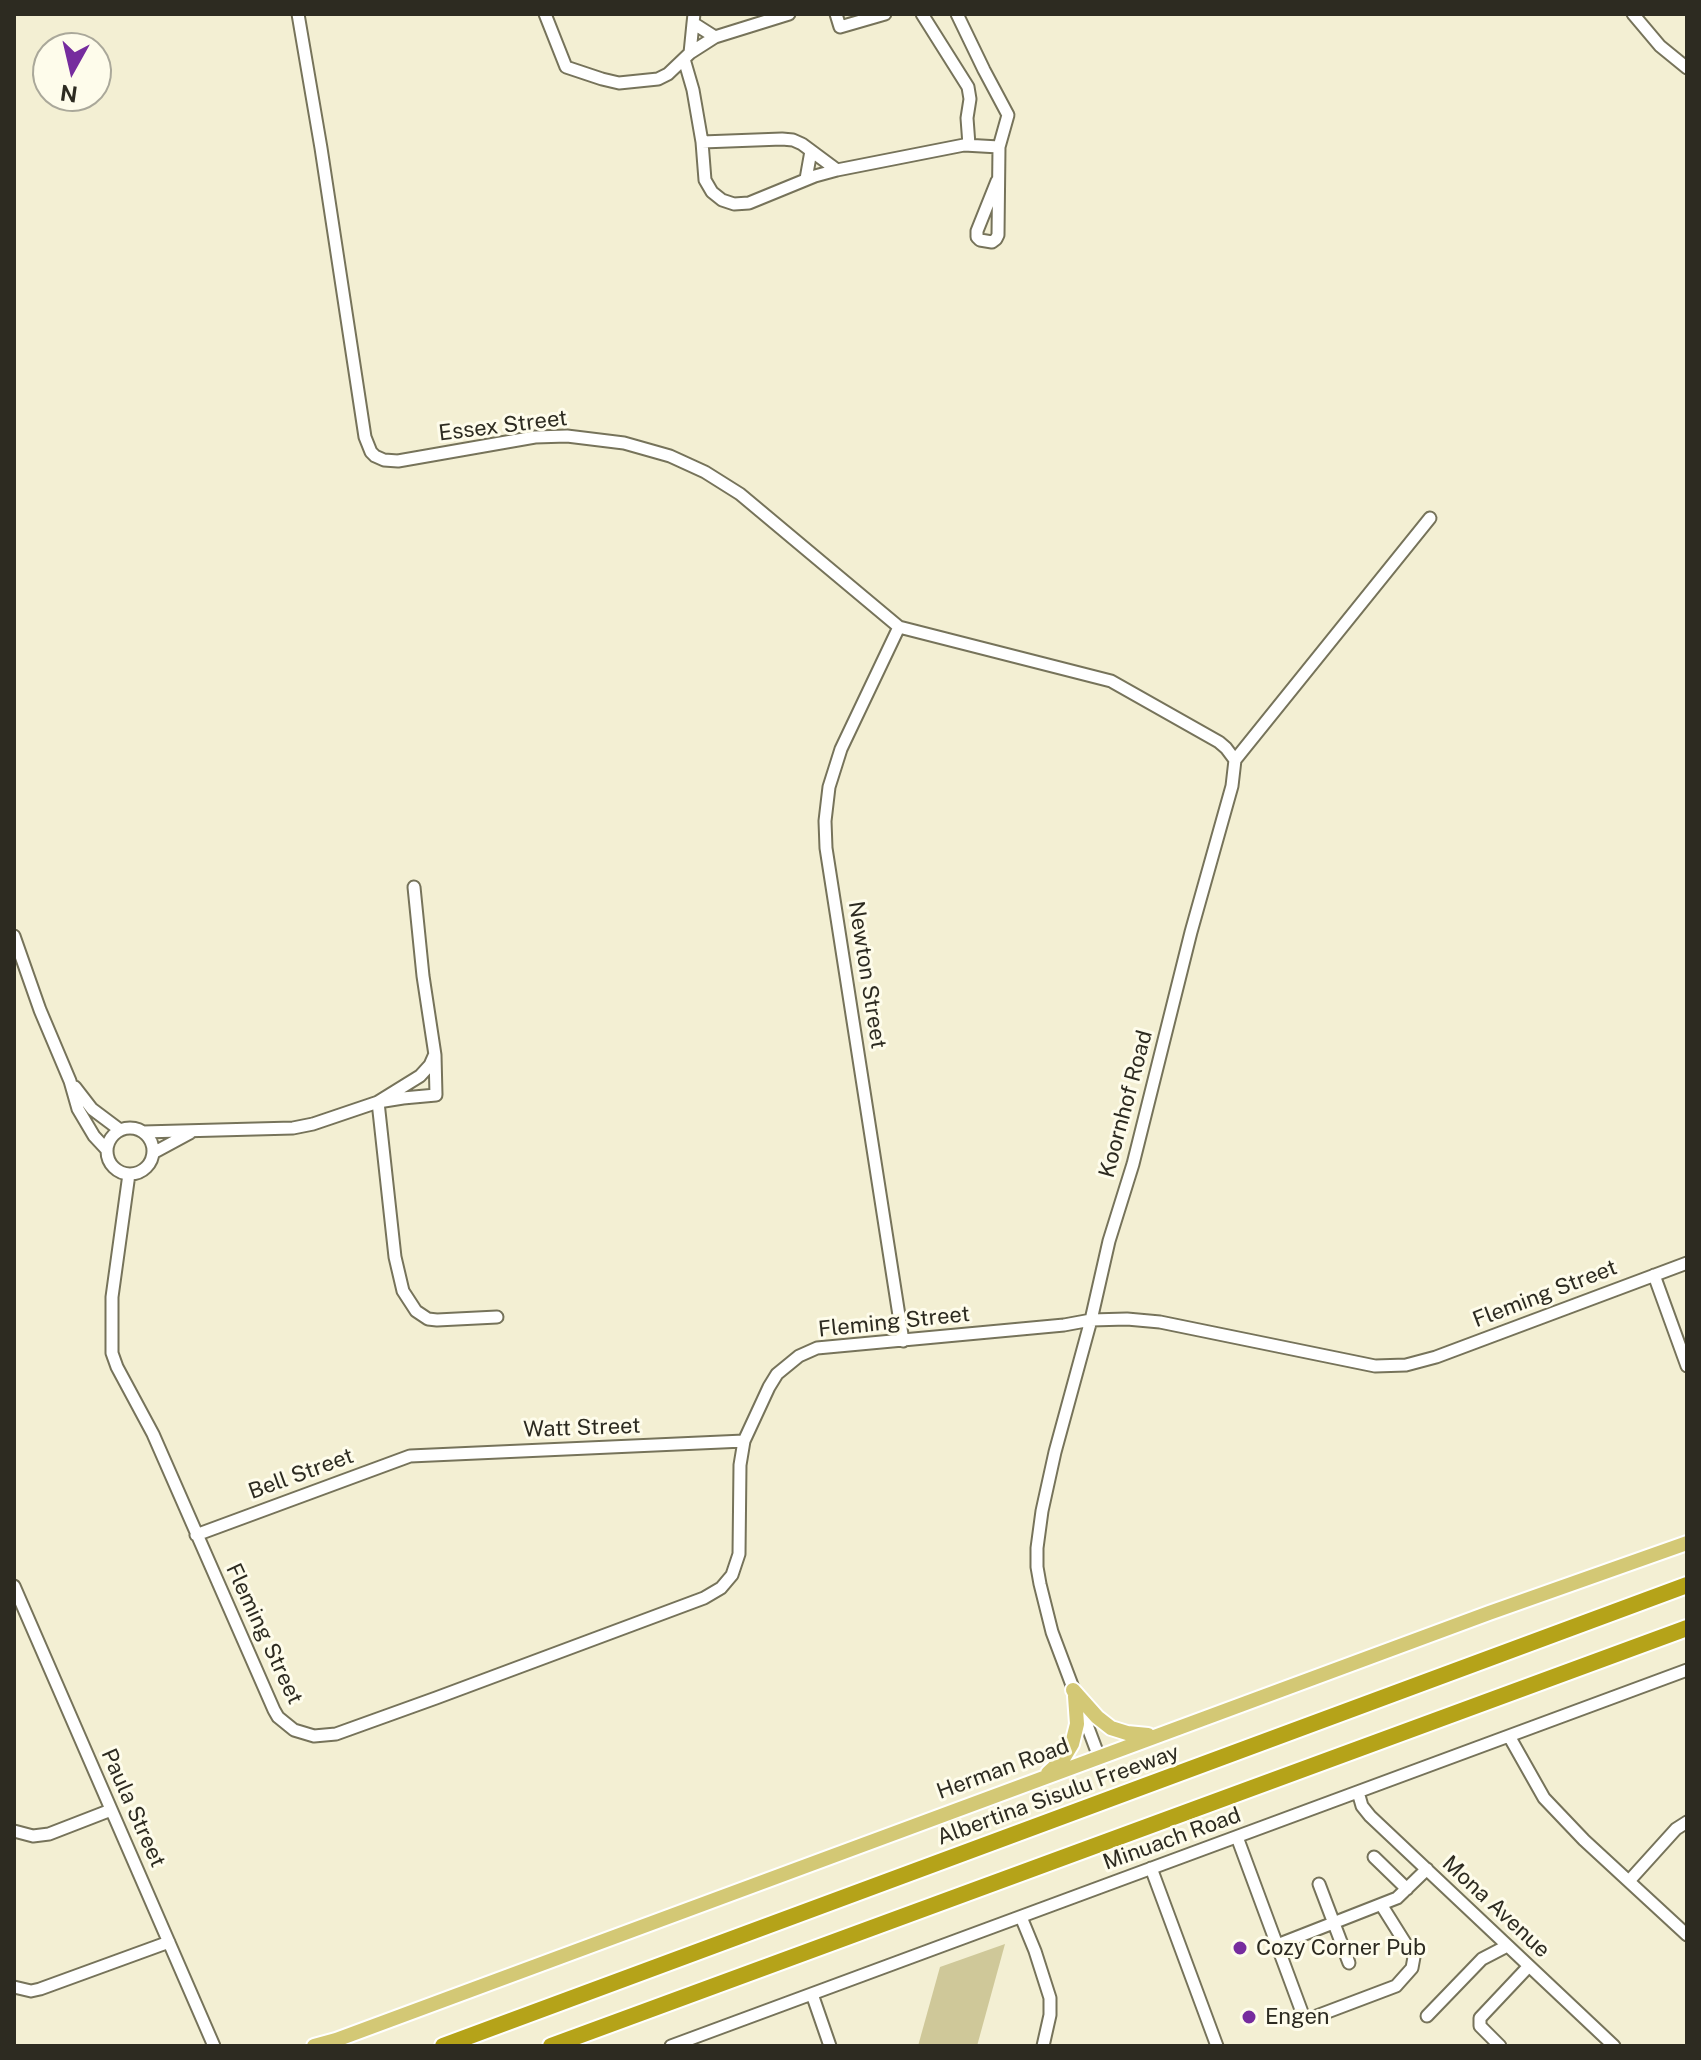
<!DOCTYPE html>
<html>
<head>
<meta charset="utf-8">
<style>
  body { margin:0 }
  #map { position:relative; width:1701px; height:2060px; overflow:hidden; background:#f3efd3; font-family:"Public Sans",sans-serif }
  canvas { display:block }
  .frame { position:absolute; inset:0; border:16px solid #2d2b21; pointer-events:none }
  .north { position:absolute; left:32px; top:32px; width:80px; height:80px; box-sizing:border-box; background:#fefceb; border:2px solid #aaa89a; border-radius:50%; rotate:188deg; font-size:22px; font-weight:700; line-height:32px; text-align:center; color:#2d2b21 }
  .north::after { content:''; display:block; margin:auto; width:28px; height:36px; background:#762c9e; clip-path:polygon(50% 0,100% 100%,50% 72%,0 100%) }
</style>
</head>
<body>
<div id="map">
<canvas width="1701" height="2060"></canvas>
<div class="frame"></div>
<div class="north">N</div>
</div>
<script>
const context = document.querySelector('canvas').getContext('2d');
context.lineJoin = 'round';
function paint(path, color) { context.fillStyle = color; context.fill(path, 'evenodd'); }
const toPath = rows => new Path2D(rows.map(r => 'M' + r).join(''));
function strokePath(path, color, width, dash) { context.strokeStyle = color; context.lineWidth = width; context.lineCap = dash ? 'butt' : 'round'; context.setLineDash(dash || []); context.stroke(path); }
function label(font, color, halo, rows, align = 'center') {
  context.font = font + ' "Public Sans",sans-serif'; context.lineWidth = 6; context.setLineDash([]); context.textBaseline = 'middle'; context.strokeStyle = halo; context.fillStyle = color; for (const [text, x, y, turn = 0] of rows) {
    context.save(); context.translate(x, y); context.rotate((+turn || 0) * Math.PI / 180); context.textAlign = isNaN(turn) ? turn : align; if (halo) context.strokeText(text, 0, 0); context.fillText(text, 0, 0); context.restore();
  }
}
paint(toPath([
  [1005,1944,977,2046,918,2046,940,1967]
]), '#cfc899');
const minor = toPath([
  [298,14,321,148,365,437,371,452,375,456,384,460,398,461,535,437,567,436,624,443,670,456,705,472,740,494,899,627,1111,681,1219,742,1226,748,1235,760],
  [545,14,566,67,602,79,619,83,658,79,668,74,690,53,715,37],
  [694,14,693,23,715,37,789,14],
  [836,14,840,27,885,14],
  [922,14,968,87,970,99,967,118,969,145],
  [957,14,984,70,1008,115,999,147,998,235,996,239,992,242,980,240,977,237,977,231,997,181],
  [1633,14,1660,46,1687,68],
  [690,53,693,23],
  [684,59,693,90,702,142,705,180,712,192,722,200,734,204,749,203,815,176,837,170,964,145,999,147],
  [702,142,782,139,793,140,802,144,837,170],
  [806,179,811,151],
  [899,627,841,749,829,787,825,821,826,848,903,1341],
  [14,936,40,1010,70,1081,78,1109,94,1136,107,1150],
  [434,1056,430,1065,420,1076,378,1102,395,1257,403,1291,416,1311,428,1319,437,1320,497,1317],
  [75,1087,92,1109,120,1130],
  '107 1151a23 23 0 1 1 46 0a23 23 0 1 1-46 0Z',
  [143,1132,293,1128,313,1124,378,1102,403,1098,436,1095,435,1055,423,976,414,887],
  [153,1153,190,1133],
  [129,1174,112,1297,112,1353,117,1367,153,1434,274,1710,278,1717,294,1730,314,1736,336,1734,436,1698,704,1598,721,1588,732,1575,739,1554,740,1465,744,1441,769,1387,777,1374,799,1356,817,1348,1064,1325,1091,1320,1127,1319,1160,1322,1375,1366,1406,1365,1436,1357,1687,1263],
  [1654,1275,1687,1366],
  [196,1535,410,1456,744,1441],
  [14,1586,214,2046],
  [1509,1736,1544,1798,1584,1840,1687,1935],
  [1099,1757,1052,1632,1040,1584,1037,1567,1037,1548,1042,1511,1055,1452,1091,1320,1109,1241,1133,1164,1191,932,1232,786,1235,760,1430,518],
  [1358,1792,1362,1806,1370,1816,1614,2046],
  [14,1831,33,1836,49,1834,111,1810],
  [1237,1837,1303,2015,1307,2018,1314,2017,1396,1986,1412,1968,1414,1957,1382,1906],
  [1374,1857,1407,1889],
  [1151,1868,1217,2046],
  [1629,1881,1676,1829,1687,1822],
  [1319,1884,1349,1963],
  [1021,1917,1035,1951,1050,1998,1050,2015,1043,2046],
  [1277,1945,1397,1898,1427,1869],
  [14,1987,31,1991,40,1989,169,1942],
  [812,1994,830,2046],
  [1427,2016,1482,1959,1507,1946],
  [671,2046,1687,1670],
  [1500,2046,1480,2026,1480,2018,1529,1966]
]);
const major = toPath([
  [1073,1690,1097,1717,1111,1728,1127,1733,1148,1735],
  [1048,1773,1063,1759,1072,1744,1077,1724,1075,1696],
  [314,2046,336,2040,1489,1613,1687,1543]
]);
const highway = toPath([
  [443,2046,1687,1585],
  [551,2046,1687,1628]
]);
strokePath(minor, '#76735a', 15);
strokePath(major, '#fff', 18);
strokePath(highway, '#fff', 20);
strokePath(minor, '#fff', 11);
strokePath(major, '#d3c875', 14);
strokePath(highway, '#b5a319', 16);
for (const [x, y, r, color] of [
  [1240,1948,8,"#762c9e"],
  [1249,2017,8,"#762c9e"]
]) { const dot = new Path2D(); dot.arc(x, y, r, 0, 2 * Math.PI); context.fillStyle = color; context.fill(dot); strokePath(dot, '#fefceb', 3); }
label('22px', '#2d2b21', '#fefceb', [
  ["Essex Street",503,426,-7],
  ["Newton Street",867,975,81],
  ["Koornhof Road",1126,1104,-75],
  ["Fleming Street",1545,1294,-21],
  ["Fleming Street",894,1322,-6],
  ["Watt Street",582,1428,-2],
  ["Bell Street",301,1474,-20],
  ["Fleming Street",264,1634,65],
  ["Herman Road",1003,1769,-20],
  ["Albertina Sisulu Freeway",1058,1795,-20],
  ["Paula Street",133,1808,66],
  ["Minuach Road",1172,1839,-20],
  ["Mona Avenue",1496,1907,43]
]);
label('22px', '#2d2b21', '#fefceb', [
  ["Cozy Corner Pub",1256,1948],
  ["Engen",1265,2017]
], 'left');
</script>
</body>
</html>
